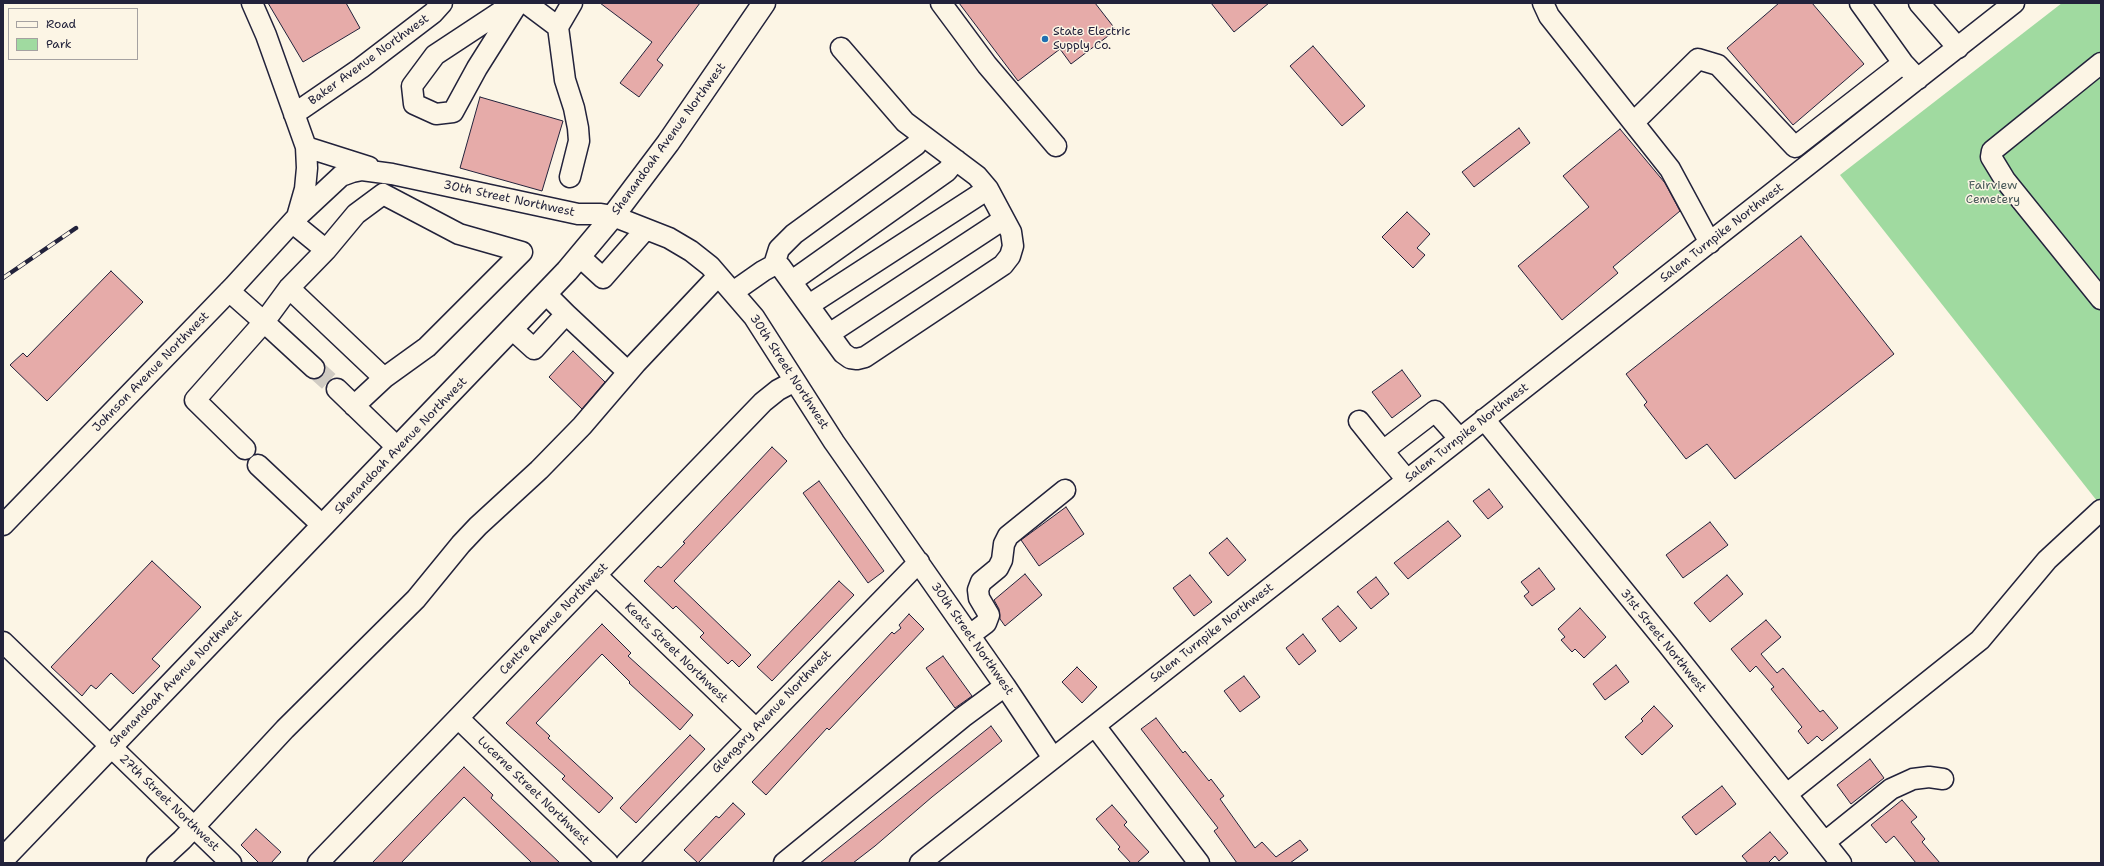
<!DOCTYPE html>
<html>
<head>
<meta charset="utf-8">
<style>
  body { margin:0 }
  #map { position:relative; width:2104px; height:866px; overflow:hidden; background:#fcf5e5; font-family:"Shantell Sans",sans-serif }
  canvas { display:block }
  .frame { position:absolute; inset:0; border:4px solid #22223b; pointer-events:none }
  .legend { position:absolute; left:8px; top:8px; width:130px; height:52px; box-sizing:border-box; background:#fcf5e5; border:1px solid #a5a1a1; margin:0; padding:5px 7px; list-style:none; font-size:12px; color:#22223b }
  .legend li { display:flex; align-items:center; gap:8px; height:20px }
  .legend b { width:20px; border:1px solid #a5a1a1 }
</style>
</head>
<body>
<div id="map">
<canvas width="2104" height="866"></canvas>
<div class="frame"></div>
<ul class="legend">
<li><b style="height:5px;background:#fcf5e5"></b>Road</li>
<li><b style="height:11px;background:#a0daa0"></b>Park</li>
</ul>
</div>
<script>
const context = document.querySelector('canvas').getContext('2d');
context.lineJoin = 'round';
function paint(path, color) { context.fillStyle = color; context.fill(path, 'evenodd'); }
const toPath = rows => new Path2D(rows.map(r => 'M' + r).join(''));
function strokePath(path, color, width, dash) { context.strokeStyle = color; context.lineWidth = width; context.lineCap = dash ? 'butt' : 'round'; context.setLineDash(dash || []); context.stroke(path); }
function label(font, color, halo, rows, align = 'center') {
  context.font = font + ' "Shantell Sans",sans-serif'; context.lineWidth = 3; context.setLineDash([]); context.textBaseline = 'middle'; context.strokeStyle = halo; context.fillStyle = color; for (const [text, x, y, turn = 0] of rows) {
    context.save(); context.translate(x, y); context.rotate((+turn || 0) * Math.PI / 180); context.textAlign = isNaN(turn) ? turn : align; if (halo) context.strokeText(text, 0, 0); context.fillText(text, 0, 0); context.restore();
  }
}
paint(toPath([
  [2062,3,2101,3,2101,506,1840,175]
]), '#a0daa0');
const building = toPath([
  [268,3,346,3,360,28,303,62,268,3],
  [600,3,700,3,657,60,663,65,639,97,620,83,652,42,600,3],
  [959,3,1095,3,1116,30,1071,64,1060,49,1018,81,959,3],
  [1211,3,1269,3,1234,32,1211,3],
  [1779,3,1812,3,1864,64,1793,125,1727,48,1779,3],
  [1313,46,1365,106,1342,126,1290,66,1313,46],
  [480,97,563,121,542,191,460,168,480,97],
  [1519,128,1530,143,1474,187,1462,172,1519,128],
  [1620,129,1665,183,1680,211,1613,267,1618,273,1562,320,1518,266,1589,207,1563,176,1620,129],
  [1407,212,1430,234,1417,248,1425,255,1413,268,1382,237,1407,212],
  [1801,236,1894,354,1735,479,1707,444,1686,459,1644,405,1647,402,1626,374,1801,236],
  [111,271,143,302,47,401,10,365,23,353,27,357,111,271],
  [573,351,605,382,582,409,549,377,573,351],
  [1402,370,1421,396,1392,418,1372,392,1402,370],
  [772,447,787,461,674,581,751,655,739,667,732,660,728,664,700,637,704,633,676,606,673,609,644,581,658,566,661,568,685,543,683,542,772,447],
  [819,481,884,571,868,583,803,493,819,481],
  [1489,489,1503,507,1488,519,1473,501,1489,489],
  [1066,507,1084,534,1039,566,1021,540,1066,507],
  [1448,521,1461,536,1408,579,1394,563,1448,521],
  [1710,522,1728,545,1683,578,1666,555,1710,522],
  [1227,538,1246,560,1228,576,1209,553,1227,538],
  [152,561,201,607,152,659,160,666,133,694,111,673,96,689,91,685,82,696,51,667,152,561],
  [1539,568,1555,589,1532,606,1524,596,1529,592,1521,582,1539,568],
  [1025,574,1042,595,1005,626,1000,619,999,609,994,600,1025,574],
  [1190,575,1212,602,1194,616,1173,588,1190,575],
  [1727,575,1743,594,1710,622,1694,603,1727,575],
  [1376,577,1389,594,1371,609,1357,592,1376,577],
  [839,581,854,595,772,681,757,667,839,581],
  [1338,606,1357,628,1340,642,1322,619,1338,606],
  [1580,608,1606,637,1584,658,1575,649,1572,652,1561,640,1565,637,1558,629,1580,608],
  [909,614,924,629,829,730,827,728,766,795,752,782,892,632,894,634,901,628,899,625,909,614],
  [1766,620,1781,637,1761,654,1777,673,1783,668,1820,712,1823,710,1838,728,1822,741,1817,736,1808,744,1798,731,1802,727,1771,689,1774,687,1756,666,1750,672,1731,649,1766,620],
  [602,624,631,653,628,656,693,715,680,730,629,683,630,682,602,654,536,723,550,736,548,738,613,798,599,813,562,779,565,776,506,723,602,624],
  [1303,634,1316,651,1299,665,1286,648,1303,634],
  [943,656,972,696,955,708,926,668,943,656],
  [1616,665,1629,682,1605,700,1593,684,1616,665],
  [1077,667,1097,687,1082,703,1062,682,1077,667],
  [1244,676,1260,697,1240,712,1224,691,1244,676],
  [1654,706,1673,726,1642,755,1625,737,1643,721,1641,719,1654,706],
  [1156,718,1183,753,1185,751,1209,781,1211,779,1224,796,1220,799,1255,848,1262,842,1276,857,1300,840,1308,850,1290,863,1237,863,1214,831,1218,828,1141,729,1156,718],
  [991,726,1002,741,932,797,875,846,853,863,820,863,991,726],
  [690,735,705,749,636,823,620,808,690,735],
  [1870,759,1884,778,1851,804,1837,785,1870,759],
  [464,767,493,795,491,798,560,863,532,863,464,797,401,863,372,863,464,767],
  [1722,786,1736,804,1696,835,1682,817,1722,786],
  [1902,800,1917,817,1911,822,1925,839,1922,842,1940,863,1916,863,1894,836,1886,843,1871,825,1902,800],
  [733,803,745,814,698,863,684,850,716,816,719,818,733,803],
  [1112,805,1127,822,1124,825,1149,852,1137,863,1131,863,1118,849,1120,847,1096,819,1112,805],
  [256,829,281,852,271,863,259,863,241,845,256,829],
  [1770,832,1788,853,1779,861,1775,856,1768,863,1748,863,1742,856,1770,832]
]);
paint(building, '#e6aba9');
strokePath(building, '#22223b', 1);
strokePath(toPath([
  [314,368,337,389]
]), '#d0cbc3', 20, [20, 10]);
const minor = toPath([
  [252,3,266,35,306,147,307,168,305,189,297,217],
  [514,3,435,55,412,86,414,104,436,114,453,112,477,68,518,3],
  [526,3,558,27],
  [941,3,987,65,1056,146],
  [1543,3,1549,16,1670,169,1710,243],
  [1860,3,1903,63],
  [1919,3,1958,48],
  [2101,63,1992,151,1991,157,2005,180,2101,299],
  [294,114,361,68,433,13,442,3],
  [1634,122,1698,59,1718,65,1795,147,1903,63,1918,79],
  [306,147,369,167],
  [570,177,579,141,578,128,574,108,565,80,558,27,572,3],
  [293,223,326,250],
  [579,256,603,278,645,230],
  [774,265,779,249,794,234,916,145,921,136],
  [792,281,947,171,956,160],
  [289,288,326,250,356,214,383,194,459,234,522,252,427,347,384,378,289,288,264,322,314,368],
  [229,291,264,322,195,400,245,449],
  [733,292,763,271,774,265,780,266,843,353,850,358,857,359,865,357,1003,265,1010,256,1013,246,1011,232,988,189,977,176,905,122,841,48],
  [546,294,566,314],
  [809,305,988,189],
  [512,329,534,349,566,314,628,372],
  [829,334,1004,219],
  [337,389,398,448],
  [354,406,384,378],
  [1484,419,1668,645,1841,863],
  [1359,421,1383,451],
  [258,465,323,526],
  [1407,480,1383,451,1435,411,1459,438],
  [3,525,234,286,297,217,341,176,352,172,362,170,392,174,578,214,601,214,613,216,669,238,691,251,710,266,754,317,834,442,1005,686,1053,758],
  [597,576,756,729],
  [970,635,986,623,989,615,979,598,978,590,981,582,998,568,1002,560,1004,544,1008,536,1065,490],
  [3,642,231,863],
  [458,718,608,863],
  [1095,726,1199,863],
  [1787,794,1980,640,2047,560,2101,510],
  [1825,842,1891,789,1913,779,1929,777,1943,779],
  [157,863,182,840,285,729,416,599,461,544,478,526,539,470,582,426,636,363,718,276],
  [318,863,763,402,778,390,795,381],
  [626,863,919,562],
  [784,863,963,717,1005,686],
  [920,863,2014,3]
]);
const major = toPath([
  [3,859,567,271,613,216,668,143,764,3]
]);
strokePath(minor, '#22223b', 23);
strokePath(major, '#22223b', 25);
strokePath(minor, '#fcf5e5', 20);
strokePath(major, '#fcf5e5', 22);
const rail = toPath([
  [3,278,76,228]
]);
strokePath(rail, '#22223b', 4.5);
strokePath(rail, '#fcf5e5', 3, [9]);
for (const [x, y, r, color] of [
  [1045,39,4,"#1f6fb2"]
]) { const dot = new Path2D(); dot.arc(x, y, r, 0, 2 * Math.PI); context.fillStyle = color; context.fill(dot); strokePath(dot, '#fcf5e5', 1.5); }
label('12px', '#22223b', '#fcf5e5', [
  ["State Electric",1053,32],
  ["Supply Co.",1053,46]
], 'left');
label('12px', '#22223b', '#fcf5e5', [
  ["Baker Avenue Northwest",369,60,-36],
  ["Shenandoah Avenue Northwest",669,139,-54],
  ["30th Street Northwest",509,199,12],
  ["Salem Turnpike Northwest",1722,233,-38],
  ["Johnson Avenue Northwest",151,372,-46],
  ["30th Street Northwest",789,372,57],
  ["Salem Turnpike Northwest",1467,433,-38],
  ["Shenandoah Avenue Northwest",401,446,-46],
  ["Centre Avenue Northwest",554,619,-46],
  ["Salem Turnpike Northwest",1212,633,-38],
  ["30th Street Northwest",972,639,55],
  ["31st Street Northwest",1663,641,51],
  ["Keats Street Northwest",676,653,44],
  ["Shenandoah Avenue Northwest",176,679,-46],
  ["Glengary Avenue Northwest",772,712,-46],
  ["Lucerne Street Northwest",533,791,44],
  ["27th Street Northwest",169,803,44]
]);
label('12px', '#485959', '#fcf5e5', [
  ["Fairview",1993,186],
  ["Cemetery",1993,200]
]);
</script>
</body>
</html>
